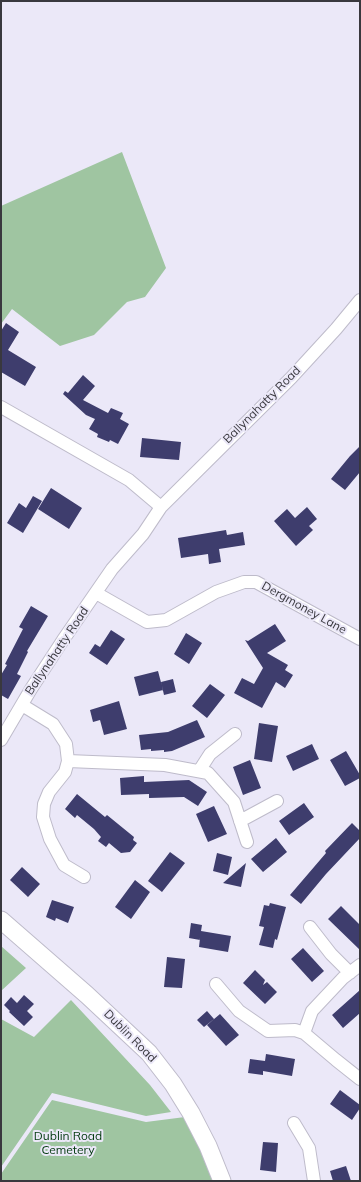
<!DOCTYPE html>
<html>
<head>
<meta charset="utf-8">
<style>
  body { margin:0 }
  #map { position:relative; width:361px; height:1182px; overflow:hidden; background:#ebe8f8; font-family:Mulish,sans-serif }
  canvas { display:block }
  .frame { position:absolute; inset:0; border:2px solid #39383e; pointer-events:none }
</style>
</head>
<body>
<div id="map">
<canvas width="361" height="1182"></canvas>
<div class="frame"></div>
</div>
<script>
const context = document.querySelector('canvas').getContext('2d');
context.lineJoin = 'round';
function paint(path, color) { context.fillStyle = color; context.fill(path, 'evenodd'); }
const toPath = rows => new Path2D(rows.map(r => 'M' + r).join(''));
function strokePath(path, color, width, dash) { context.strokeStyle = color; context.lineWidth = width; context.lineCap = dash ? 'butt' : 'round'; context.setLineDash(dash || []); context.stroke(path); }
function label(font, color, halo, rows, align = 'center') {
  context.font = font + ' Mulish,sans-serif'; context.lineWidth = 4; context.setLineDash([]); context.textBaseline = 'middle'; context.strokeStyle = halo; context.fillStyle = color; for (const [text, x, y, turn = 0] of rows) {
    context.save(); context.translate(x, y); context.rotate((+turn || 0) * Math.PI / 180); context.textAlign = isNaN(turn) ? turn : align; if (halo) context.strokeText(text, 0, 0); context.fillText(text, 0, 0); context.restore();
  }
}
paint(toPath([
  [122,152,166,268,145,297,127,302,94,335,60,346,12,309,1,324,1,206],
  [1,946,26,968,1,991],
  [71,1000,150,1085,171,1112,146,1116,52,1093,1,1167,1,1019,34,1037],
  [52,1100,146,1122,185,1117,202,1149,214,1181,1,1181,1,1174]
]), '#9fc5a1');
paint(toPath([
  [6,323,19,332,8,350,36,367,25,386,1,372,1,331],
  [83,375,95,386,83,400,108,413,111,408,123,413,120,419,129,424,118,444,110,440,109,442,97,437,98,434,89,429,95,419,86,415,63,394,65,391,68,393],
  [142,438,181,442,179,460,140,457],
  [360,446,360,472,345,490,331,479,350,456],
  [51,488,82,508,69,529,38,509],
  [33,496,42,501,23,533,7,523,19,503,26,508],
  [307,507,317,519,309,526,313,530,296,546,274,521,287,509,295,518],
  [226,530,227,535,243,532,245,545,219,549,221,562,209,564,208,554,181,558,178,538],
  [31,606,48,616,27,651,28,652,17,674,21,676,8,699,1,695,1,675,7,665,5,664,23,629,19,627],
  [275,624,286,641,267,653,288,665,285,670,293,675,285,688,276,682,262,708,234,693,242,678,254,684,263,668,245,640,248,641],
  [111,630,125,639,107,665,89,653,95,644,100,647],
  [186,633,202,643,189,664,174,654],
  [158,671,163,690,139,696,134,677],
  [173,679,176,692,164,695,161,682],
  [210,684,225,695,207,718,192,706],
  [119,701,127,729,104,735,100,720,93,722,90,710],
  [197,720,205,737,172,751,164,752,164,750,151,751,151,749,141,750,139,735,168,732],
  [259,723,278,726,272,762,254,759],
  [312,744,319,759,293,771,286,756],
  [346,751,360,775,360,778,345,786,330,760],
  [250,760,261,788,243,795,233,767],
  [144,776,144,782,189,780,207,792,198,806,184,797,149,798,149,794,121,795,120,778],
  [77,794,105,817,107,815,134,837,133,840,137,843,130,852,121,853,109,843,106,847,98,841,101,837,94,829,77,815,75,818,65,809],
  [304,803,314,817,289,835,279,821],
  [214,806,227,834,208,842,196,814],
  [352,823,360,831,360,838,326,874,301,904,290,895,326,853,325,851],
  [276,838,287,852,263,872,251,859],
  [170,852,185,863,162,892,148,881],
  [217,853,232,857,228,875,213,871],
  [246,863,241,887,223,883],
  [22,867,40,884,28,897,10,880],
  [135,880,150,892,131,919,115,907],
  [52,900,74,907,68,923,56,918,55,921,46,917],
  [270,903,286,907,277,940,275,939,273,948,259,945,264,927,259,926,264,905,269,906],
  [341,906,360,925,360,950,328,919],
  [191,923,202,925,201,931,231,936,228,952,199,947,200,938,200,940,189,938],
  [303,948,324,971,312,982,291,959],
  [167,957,185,959,182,988,164,987],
  [255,970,265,980,263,985,267,982,277,992,265,1004,243,983],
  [360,990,360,1013,343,1028,332,1015],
  [24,995,34,1004,27,1011,33,1017,24,1026,9,1012,10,1011,4,1005,11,997,17,1003],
  [207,1011,214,1019,204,1027,197,1020],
  [220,1014,239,1035,226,1046,207,1025],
  [266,1054,295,1059,292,1076,263,1071,263,1075,248,1073,250,1059,265,1061],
  [340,1090,360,1105,360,1108,352,1120,330,1104],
  [263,1142,278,1143,276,1172,260,1170],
  [346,1166,351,1181,333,1181,330,1171]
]), '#3e3d6d');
const street = toPath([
  [1,407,129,480,161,507],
  [96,593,147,622,166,620,216,592,244,582,256,582,360,639],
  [22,705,53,724,66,744,68,761,65,772,49,792,44,804,43,817,50,839,64,865,84,877],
  [1,740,31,689,63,640,112,569,143,534,161,507,291,378,336,329,360,300],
  [68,761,165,765,208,773,234,802,247,842],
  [199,771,210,754,235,734],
  [240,821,277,801],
  [310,927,331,954,350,973],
  [216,984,239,1011,268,1031,295,1030,304,1033,336,1060,360,1079],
  [304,1033,312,1011,343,978,360,965],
  [294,1123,309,1148,314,1181]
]);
const secondary = toPath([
  [1,920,87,995,149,1053,173,1084,191,1113,208,1146,222,1181]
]);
strokePath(street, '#bebbca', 14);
strokePath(secondary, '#bebbca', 19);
strokePath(street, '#fff', 12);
strokePath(secondary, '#fff', 17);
label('12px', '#39383e', '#ebe8f8', [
  ["Ballynahatty Road",262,405,-45],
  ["Dergmoney Lane",304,608,29],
  ["Ballynahatty Road",57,651,-56],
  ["Dublin Road",130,1036,45]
]);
label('12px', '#02390e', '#ebe8f8', [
  ["Dublin Road",68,1136],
  ["Cemetery",68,1150]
]);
</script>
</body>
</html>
